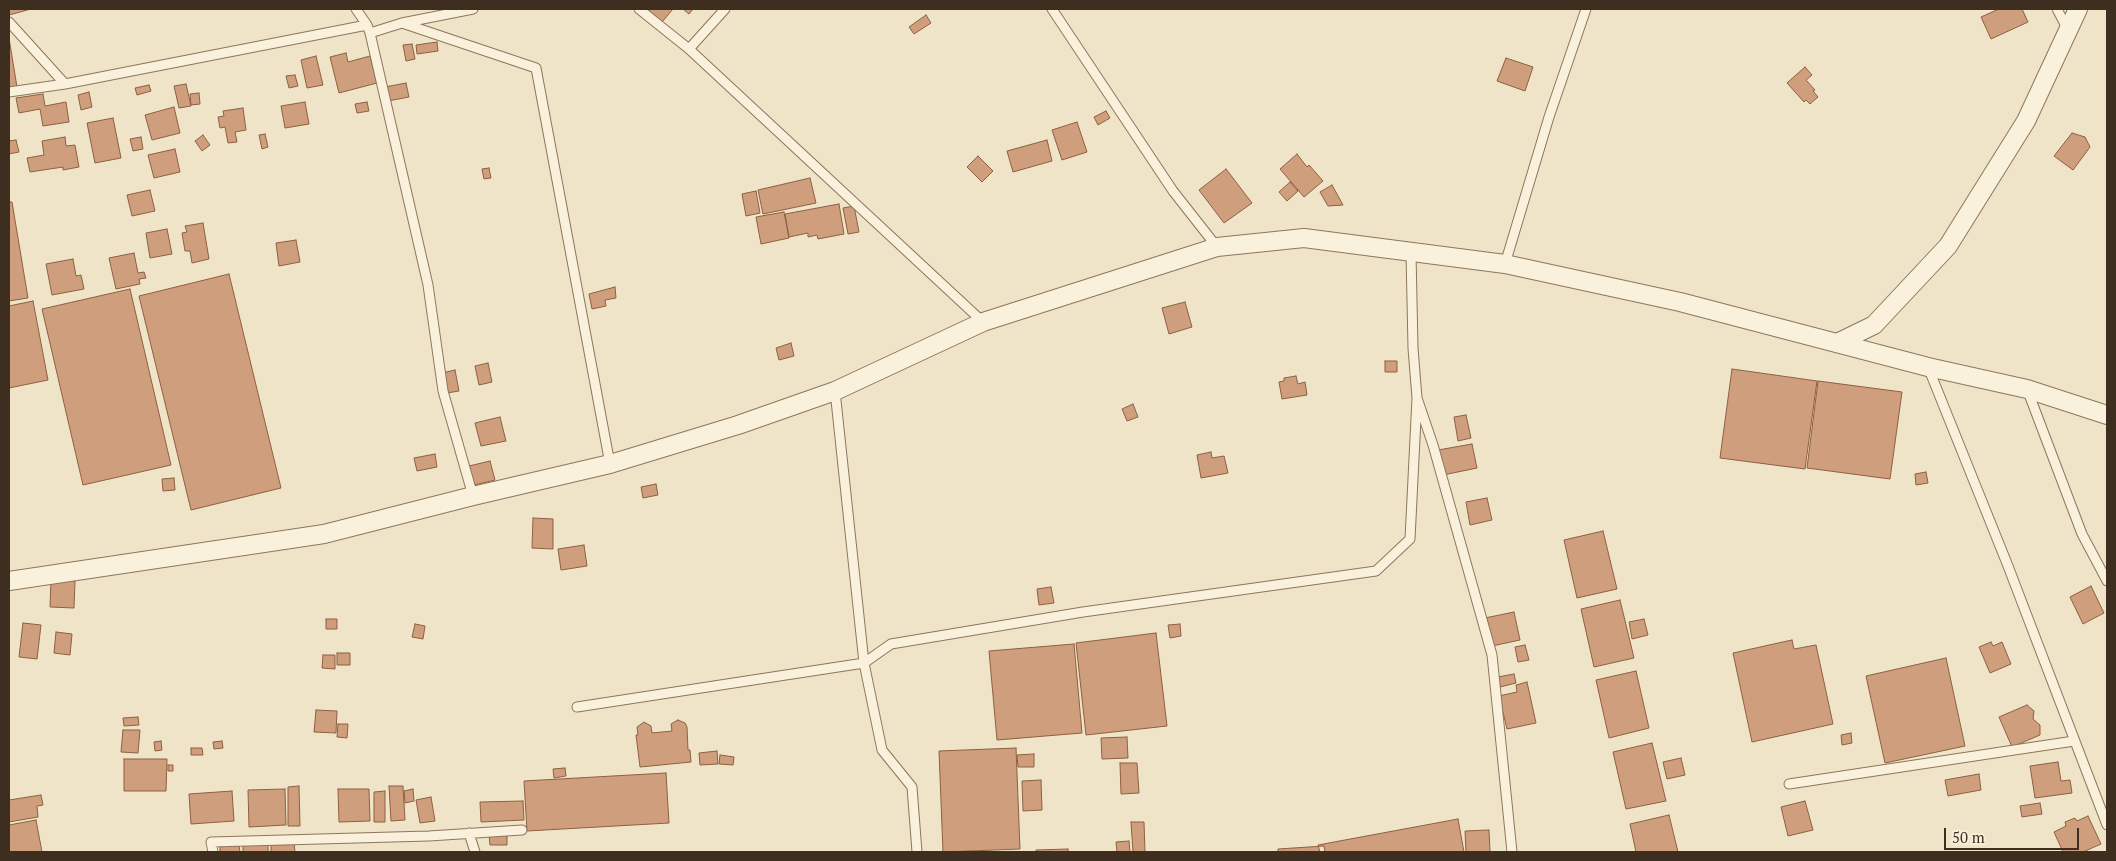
<!DOCTYPE html>
<html>
<head>
<meta charset="utf-8">
<style>
  body { margin:0 }
  #map { position:relative; width:2116px; height:861px; overflow:hidden; background:#f0e4c8; font-family:"PT Serif",serif }
  canvas { display:block }
  .frame { position:absolute; inset:0; border:10px solid #3d2e20; pointer-events:none }
  .scale { position:absolute; left:1944px; top:828px; width:135px; height:22px; box-sizing:border-box; border:2px solid #3d2e20; border-top:0; padding-left:6px; font-size:15px; line-height:18px; white-space:nowrap; color:#3d2e20; -webkit-text-stroke:4px #f7eed8; paint-order:stroke }
</style>
</head>
<body>
<div id="map">
<canvas width="2116" height="861"></canvas>
<div class="frame"></div>
<div class="scale">50 m</div>
</div>
<script>
const context = document.querySelector('canvas').getContext('2d');
context.lineJoin = 'round';
function paint(path, color) { context.fillStyle = color; context.fill(path, 'evenodd'); }
const toPath = rows => new Path2D(rows.map(r => 'M' + r).join(''));
function strokePath(path, color, width, dash) { context.strokeStyle = color; context.lineWidth = width; context.lineCap = dash ? 'butt' : 'round'; context.setLineDash(dash || []); context.stroke(path); }
const building = toPath([
  [9,9,31,9,9,15,9,9],
  [645,9,673,9,662,22,645,9],
  [683,9,693,9,689,14,683,9],
  [1999,9,2022,9,2028,22,1991,39,1981,17,1999,9],
  [926,15,931,23,914,34,909,27,926,15],
  [9,38,17,87,9,88,9,38],
  [437,42,438,51,417,54,416,45,437,42],
  [412,44,415,59,406,61,403,45,412,44],
  [346,53,348,62,370,56,377,83,339,93,330,57,346,53],
  [316,56,323,85,307,88,301,60,316,56],
  [1506,58,1533,67,1525,91,1497,81,1506,58],
  [1805,67,1812,75,1806,80,1815,90,1813,91,1818,97,1810,104,1806,100,1804,102,1787,83,1805,67],
  [295,75,298,86,289,88,286,76,295,75],
  [406,83,409,97,388,101,385,87,406,83],
  [186,84,191,106,179,108,174,86,186,84],
  [149,85,151,91,137,95,135,88,149,85],
  [89,92,92,107,81,110,78,95,89,92],
  [199,93,200,104,191,105,190,94,199,93],
  [43,94,45,106,66,102,69,122,43,126,40,109,19,113,16,98,43,94],
  [305,102,309,124,285,128,281,106,305,102],
  [367,102,369,111,357,113,355,104,367,102],
  [174,107,180,133,152,140,145,115,174,107],
  [243,108,246,130,235,132,237,142,228,143,225,127,220,128,218,117,224,116,223,111,243,108],
  [1106,111,1110,118,1098,125,1094,117,1106,111],
  [113,118,121,158,95,163,87,123,113,118],
  [1077,122,1087,152,1062,160,1052,130,1077,122],
  [2072,133,2085,137,2090,147,2073,170,2054,156,2072,133],
  [265,134,268,147,262,149,259,135,265,134],
  [203,135,210,145,202,151,195,141,203,135],
  [65,137,66,146,75,145,79,167,63,170,63,167,30,172,27,158,44,155,42,141,65,137],
  [141,137,143,149,133,151,130,139,141,137],
  [16,140,19,152,9,154,9,141,16,140],
  [1047,140,1052,161,1013,172,1007,151,1047,140],
  [175,149,180,172,154,178,148,155,175,149],
  [1297,154,1307,167,1309,165,1323,181,1304,197,1280,169,1297,154],
  [978,156,993,171,982,182,967,167,978,156],
  [489,168,491,178,484,179,482,169,489,168],
  [1226,169,1252,203,1224,223,1199,190,1226,169],
  [810,178,816,203,763,214,758,190,810,178],
  [1290,182,1298,191,1287,201,1279,192,1290,182],
  [1332,185,1343,205,1328,206,1320,192,1332,185],
  [150,190,155,211,132,216,127,195,150,190],
  [756,191,760,213,746,216,742,194,756,191],
  [9,202,12,202,28,298,9,301,9,202],
  [839,204,844,234,818,239,817,235,808,237,808,233,789,237,785,214,839,204],
  [854,206,859,232,848,234,843,208,854,206],
  [784,212,789,238,761,244,756,217,784,212],
  [203,223,209,259,192,263,190,251,185,251,182,233,187,232,185,226,203,223],
  [167,229,172,254,150,258,146,233,167,229],
  [296,240,300,262,279,266,276,243,296,240],
  [134,253,138,273,144,272,146,278,139,279,140,284,116,289,109,258,134,253],
  [73,259,76,276,81,275,84,289,52,295,46,264,73,259],
  [229,274,281,488,191,510,139,296,229,274],
  [615,287,616,298,605,300,606,306,592,309,589,294,615,287],
  [130,289,171,465,83,485,42,309,130,289],
  [33,301,48,380,9,388,9,306,33,301],
  [1185,302,1192,327,1169,334,1162,308,1185,302],
  [791,343,794,356,779,360,776,348,791,343],
  [1385,361,1397,361,1397,372,1385,372,1385,361],
  [488,363,492,382,479,385,475,366,488,363],
  [1732,369,1817,381,1805,469,1720,458,1732,369],
  [455,370,459,391,447,393,442,373,455,370],
  [1296,376,1298,384,1305,382,1307,395,1282,399,1279,382,1284,381,1284,378,1296,376],
  [1818,381,1902,392,1890,479,1807,468,1818,381],
  [1133,404,1138,417,1127,421,1122,409,1133,404],
  [1466,415,1471,438,1458,441,1454,417,1466,415],
  [500,417,506,441,481,446,475,423,500,417],
  [1472,444,1477,468,1443,475,1438,450,1472,444],
  [1211,452,1212,458,1224,456,1228,473,1201,478,1197,455,1211,452],
  [435,454,437,467,417,471,414,458,435,454],
  [490,461,495,480,474,485,469,466,490,461],
  [1926,472,1928,483,1916,485,1915,474,1926,472],
  [174,478,175,490,163,491,162,479,174,478],
  [656,484,658,495,643,498,641,487,656,484],
  [1487,498,1492,520,1470,525,1466,502,1487,498],
  [533,518,553,519,553,549,532,548,533,518],
  [1603,531,1617,589,1577,598,1564,540,1603,531],
  [584,545,587,566,561,570,558,549,584,545],
  [51,580,75,581,74,608,50,607,51,580],
  [2091,586,2104,613,2083,624,2070,597,2091,586],
  [1051,587,1054,603,1039,605,1037,589,1051,587],
  [1620,600,1634,658,1594,667,1581,609,1620,600],
  [1514,612,1520,640,1492,646,1485,618,1514,612],
  [326,619,337,619,337,629,326,629,326,619],
  [1644,619,1648,635,1632,639,1629,622,1644,619],
  [23,623,41,625,37,659,19,657,23,623],
  [415,624,425,626,423,639,412,637,415,624],
  [1180,624,1181,636,1170,638,1168,625,1180,624],
  [56,632,72,634,70,655,54,653,56,632],
  [1156,633,1167,726,1086,735,1076,643,1156,633],
  [1792,640,1794,649,1816,645,1833,724,1752,742,1733,653,1792,640],
  [1991,642,1993,646,2002,642,2011,664,1990,673,1979,647,1991,642],
  [1074,644,1082,733,997,740,989,651,1074,644],
  [1525,645,1529,660,1518,662,1515,647,1525,645],
  [337,653,350,653,350,665,337,665,337,653],
  [323,655,335,655,335,669,322,668,323,655],
  [1946,658,1965,746,1885,763,1866,676,1946,658],
  [1636,671,1649,728,1609,738,1596,680,1636,671],
  [1514,674,1516,683,1500,687,1498,677,1514,674],
  [1527,682,1536,723,1507,729,1499,696,1517,692,1516,685,1527,682],
  [2027,705,2034,711,2033,719,2040,725,2040,735,2012,747,1999,717,2027,705],
  [316,710,337,711,336,733,314,732,316,710],
  [138,717,139,725,124,726,123,718,138,717],
  [678,720,685,723,687,727,688,750,690,750,691,762,640,767,636,735,638,735,637,727,644,722,651,726,652,733,672,731,671,724,678,720],
  [338,724,348,724,347,738,337,737,338,724],
  [123,730,140,730,138,753,121,752,123,730],
  [1851,733,1852,743,1842,745,1841,735,1851,733],
  [1127,737,1128,758,1102,759,1101,738,1127,737],
  [161,741,162,750,155,751,154,742,161,741],
  [222,741,223,748,214,749,213,742,222,741],
  [1652,743,1666,801,1626,809,1613,752,1652,743],
  [191,748,202,748,203,755,191,755,191,748],
  [1016,748,1020,849,943,852,939,751,1016,748],
  [717,751,718,764,700,765,699,753,717,751],
  [1034,754,1034,767,1018,767,1017,755,1034,754],
  [720,755,734,757,733,765,719,764,720,755],
  [1681,758,1685,775,1667,779,1663,762,1681,758],
  [124,759,167,759,166,791,124,791,124,759],
  [2058,762,2061,781,2070,780,2072,793,2035,798,2030,766,2058,762],
  [1120,763,1137,763,1139,793,1121,794,1120,763],
  [168,765,173,765,173,771,168,771,168,765],
  [565,768,566,776,554,778,553,769,565,768],
  [666,773,669,823,527,831,524,781,666,773],
  [1979,774,1981,790,1948,796,1945,780,1979,774],
  [1041,780,1042,810,1023,811,1022,781,1041,780],
  [299,786,300,826,288,826,288,787,299,786],
  [389,786,403,786,405,820,391,821,389,786],
  [285,789,286,825,249,827,248,790,285,789],
  [338,789,369,789,370,821,339,822,338,789],
  [413,789,414,801,405,803,404,791,413,789],
  [232,791,234,821,191,824,189,794,232,791],
  [385,791,385,822,374,822,374,792,385,791],
  [41,795,43,805,37,806,38,817,9,822,9,800,41,795],
  [431,797,435,821,420,823,416,800,431,797],
  [523,801,524,820,481,822,480,802,523,801],
  [1805,801,1813,830,1788,836,1781,807,1805,801],
  [2040,803,2042,814,2022,817,2020,806,2040,803],
  [1669,815,1678,852,1636,852,1630,824,1669,815],
  [2088,816,2101,844,2083,852,2063,852,2054,832,2066,826,2065,822,2075,818,2077,821,2088,816],
  [1458,819,1464,852,1320,852,1318,845,1458,819],
  [36,820,42,852,9,852,9,825,36,820],
  [1131,822,1144,822,1145,852,1133,852,1131,822],
  [1489,830,1490,852,1466,852,1465,831,1489,830],
  [489,835,507,835,507,845,490,845,489,835],
  [1129,841,1130,852,1117,852,1116,842,1129,841],
  [294,842,295,852,271,852,271,843,294,842],
  [268,844,268,852,243,852,243,845,268,844],
  [239,845,240,852,220,852,220,846,239,845],
  [1324,846,1325,852,1278,852,1278,849,1324,846],
  [1068,849,1068,852,1036,852,1036,850,1068,849]
]);
paint(building, '#cf9f7d');
strokePath(building, '#8d5f41', 1);
const service = toPath([
  [356,9,367,25],
  [639,9,689,49,983,322],
  [1052,9,1173,191,1217,247],
  [2057,9,2068,30],
  [9,22,65,84],
  [402,23,536,68,610,464],
  [370,33,428,285,443,391,473,496],
  [689,49,725,9],
  [9,92,65,84,367,25,370,33,402,23,473,9],
  [1411,253,1413,348,1417,398,1433,445,1492,655,1512,852],
  [1505,264,1549,117,1586,9],
  [1928,367,2008,566,2107,825],
  [2027,389,2082,534,2107,581],
  [835,391,864,663,882,750,912,787,917,852],
  [577,707,864,663,891,644,1083,612,1376,571,1410,539,1417,398],
  [1789,784,2074,741],
  [469,833,475,852],
  [213,852,211,842,429,836,522,830]
]);
const minor = toPath([
  [1837,343,1874,325,1948,246,2026,121,2078,9],
  [9,581,324,534,473,496,610,464,738,425,835,391,983,322,1217,247,1304,238,1505,264,1680,302,1928,367,2027,389,2107,415]
]);
strokePath(service, '#8d765c', 11);
strokePath(minor, '#8d765c', 20);
strokePath(service, '#faf1dc', 9);
strokePath(minor, '#faf1dc', 18);
</script>
</body>
</html>
